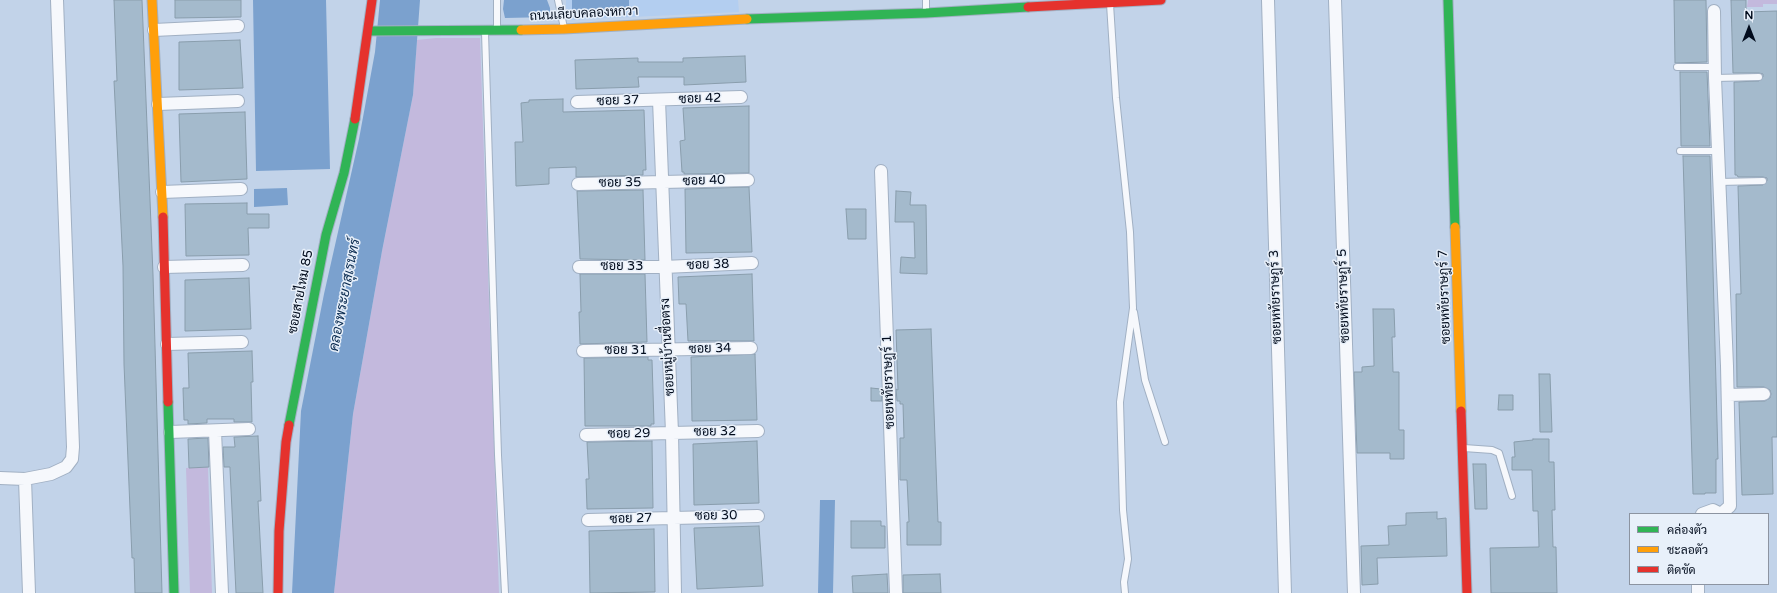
<!DOCTYPE html>
<html>
<head>
<meta charset="utf-8">
<style>
  body { margin:0 }
  #map { position:relative; width:1777px; height:593px; overflow:hidden; background:#c2d3e9; font-family:"Varela Round",Sarabun,sans-serif }
  canvas { display:block }
  .legend { position:absolute; left:1629px; top:513px; width:140px; height:72px; box-sizing:border-box; background:#e8f0fa; border:1px solid #8c94a1; margin:0; padding:5px 7px; list-style:none; font-size:12px; color:#010b1c }
  .legend li { display:flex; align-items:center; gap:8px; height:20px }
  .legend b { width:20px; border:1px solid #8c94a1 }
  .north { position:absolute; left:1729px; top:8px; width:40px; height:40px; -webkit-text-stroke:3px #e8f0fa; paint-order:stroke; rotate:0deg; font-size:11px; font-weight:700; line-height:16px; text-align:center; color:#010b1c }
  .north::after { content:''; display:block; margin:auto; width:14px; height:18px; background:#010b1c; clip-path:polygon(50% 0,100% 100%,50% 72%,0 100%) }
</style>
</head>
<body>
<div id="map">
<canvas width="1777" height="593"></canvas>
<ul class="legend">
<li><b style="height:5px;background:#30b455"></b>คล่องตัว</li>
<li><b style="height:5px;background:#ff9f0a"></b>ชะลอตัว</li>
<li><b style="height:5px;background:#e5322d"></b>ติดขัด</li>
</ul>
<div class="north">N</div>
</div>
<script>
const context = document.querySelector('canvas').getContext('2d');
context.lineJoin = 'round';
function paint(path, color) { context.fillStyle = color; context.fill(path, 'evenodd'); }
const toPath = rows => new Path2D(rows.map(r => 'M' + r).join(''));
function strokePath(path, color, width, dash) { context.strokeStyle = color; context.lineWidth = width; context.lineCap = dash ? 'butt' : 'round'; context.setLineDash(dash || []); context.stroke(path); }
function label(font, color, halo, rows, align = 'center') {
  context.font = font + ' "Varela Round",Sarabun,sans-serif'; context.lineWidth = 3; context.setLineDash([]); context.textBaseline = 'middle'; context.strokeStyle = halo; context.fillStyle = color; for (const [text, x, y, turn = 0] of rows) {
    context.save(); context.translate(x, y); context.rotate((+turn || 0) * Math.PI / 180); context.textAlign = isNaN(turn) ? turn : align; if (halo) context.strokeText(text, 0, 0); context.fillText(text, 0, 0); context.restore();
  }
}
paint(toPath([
  [566,0,738,0,739,12,566,20]
]), '#b3cef0');
paint(toPath([
  [1748,0,1777,0,1777,4,1763,4,1763,7,1747,7],
  [436,38,480,38,499,593,334,593,353,414,382,251,413,95,417,40],
  [208,467,212,593,190,593,186,468]
]), '#c3b9dd');
paint(toPath([
  [253,0,326,0,330,169,256,171],
  [380,0,420,0,413,95,382,251,353,414,334,593,292,593,301,411,324,294,359,139,375,52],
  [504,0,547,0,550,8,550,17,505,18,503,9],
  [572,0,629,0,629,10,572,12],
  [287,188,288,205,254,207,254,189],
  [820,500,835,500,833,593,818,593]
]), '#7ba1ce');
const building = toPath([
  [114,0,142,0,153,275,162,593,135,593,134,558,132,558,124,364,123,266,114,81,117,81,114,0],
  [175,0,241,0,241,17,175,18,175,0],
  [1674,0,1706,0,1707,62,1675,63,1674,0],
  [1731,0,1746,0,1746,12,1777,11,1777,437,1772,437,1773,494,1742,495,1739,402,1765,401,1770,398,1771,394,1770,390,1764,387,1737,387,1736,294,1741,294,1738,186,1763,185,1767,181,1767,178,1763,177,1738,177,1737,175,1735,175,1734,82,1759,81,1763,77,1763,74,1759,73,1733,73,1731,0],
  [240,40,243,88,179,90,179,42,240,40],
  [745,56,746,82,684,85,684,77,638,77,639,87,576,89,575,60,638,58,638,62,683,62,683,58,745,56],
  [1680,72,1707,72,1710,146,1681,146,1680,72],
  [563,99,563,112,644,110,646,170,643,170,643,175,576,177,576,167,549,168,549,184,516,186,515,142,523,142,521,103,529,102,529,100,563,99],
  [749,106,749,173,684,174,684,172,682,172,680,141,685,140,683,108,749,106],
  [245,112,247,179,181,182,179,114,245,112],
  [1683,156,1710,156,1718,459,1716,459,1716,493,1705,493,1705,494,1693,494,1683,156],
  [749,187,752,252,686,253,685,189,749,187],
  [643,190,645,260,580,259,577,191,643,190],
  [896,191,911,192,910,205,926,205,927,274,900,273,901,257,915,258,914,222,895,222,896,191],
  [247,203,247,214,269,214,269,228,248,228,249,255,186,256,185,204,247,203],
  [846,209,866,209,866,239,848,239,846,209],
  [580,274,645,274,647,342,580,344,579,312,581,312,580,274],
  [752,274,754,341,688,341,686,304,679,304,678,277,752,274],
  [249,278,251,329,185,331,185,280,249,278],
  [1373,309,1394,309,1395,337,1392,337,1393,372,1399,372,1399,430,1404,430,1404,459,1390,459,1390,453,1357,453,1354,372,1362,372,1362,367,1374,366,1373,309],
  [931,329,938,522,941,522,941,545,907,545,907,522,909,522,907,480,900,480,900,438,904,438,903,404,900,404,900,401,897,401,896,389,898,390,896,330,931,329],
  [252,351,253,382,251,382,252,422,234,422,234,419,207,419,207,423,188,424,188,420,184,420,183,388,189,388,188,353,252,351],
  [755,354,757,420,692,421,691,357,755,354],
  [648,357,648,360,652,360,654,424,651,424,651,426,585,426,584,358,648,357],
  [1539,374,1550,374,1552,432,1540,432,1539,374],
  [871,388,881,389,882,401,871,401,871,388],
  [1499,395,1513,395,1513,410,1498,410,1499,395],
  [258,436,261,501,258,501,263,593,236,593,230,469,230,467,224,467,223,447,235,447,234,437,258,436],
  [208,438,209,467,189,468,188,439,208,438],
  [1533,439,1549,439,1549,462,1554,462,1555,510,1552,510,1553,547,1556,547,1557,593,1491,593,1490,548,1539,547,1538,511,1533,511,1532,470,1512,470,1512,457,1515,457,1514,442,1533,440,1533,439],
  [652,441,653,508,587,509,586,479,589,479,587,442,652,441],
  [757,441,759,503,694,505,693,444,757,441],
  [1473,464,1486,464,1487,509,1475,509,1473,464],
  [1437,512,1437,519,1446,518,1447,556,1377,558,1378,584,1362,585,1361,546,1389,545,1388,526,1406,525,1406,513,1437,512],
  [851,521,881,521,881,526,885,526,885,548,851,548,851,521],
  [759,526,763,586,697,589,694,528,759,526],
  [654,529,655,592,590,593,589,531,654,529],
  [887,574,888,593,853,593,852,576,887,574],
  [940,574,941,593,903,593,903,575,940,574]
]);
paint(building, '#a4bacc');
strokePath(building, '#899dac', 1);
const lane = toPath([
  [497,0,497,29],
  [558,0,564,28],
  [926,0,926,12],
  [1110,4,1116,98,1130,232,1133,308,1120,402,1123,510,1128,559,1124,582,1125,593],
  [485,32,498,455,505,593],
  [1677,67,1715,67],
  [1715,78,1759,77],
  [1680,151,1718,151],
  [1719,182,1763,181],
  [1134,312,1145,380,1165,442],
  [1464,448,1492,450,1499,453,1512,496]
]);
const street = toPath([
  [1268,0,1285,593],
  [1335,0,1354,593],
  [1714,11,1715,78,1727,366,1730,506,1721,514],
  [154,30,238,26],
  [659,100,672,433,675,593],
  [577,102,741,97],
  [158,104,238,101],
  [881,171,896,593],
  [578,184,748,180],
  [162,192,241,189],
  [164,267,243,265],
  [579,267,664,267,752,263],
  [167,344,242,342],
  [583,351,751,348],
  [1728,395,1764,394],
  [215,431,222,593],
  [170,432,249,429],
  [586,435,758,431],
  [0,478,25,479,51,474,66,467,72,459,73,447,57,0],
  [25,479,29,593],
  [1702,514,1713,510,1721,514],
  [588,520,758,516],
  [1698,593,1698,584]
]);
const fast = toPath([
  [1448,0,1455,227],
  [747,19,926,13,1028,7],
  [369,31,521,30],
  [168,402,174,593],
  [289,425,326,235,344,173,355,119]
]);
const slow = toPath([
  [152,0,163,217],
  [521,30,564,29,747,19],
  [1455,227,1461,411]
]);
const jam = toPath([
  [1028,7,1161,0],
  [355,119,372,0],
  [163,217,168,402],
  [1461,411,1467,593],
  [278,593,279,531,286,442,289,425]
]);
strokePath(lane, '#a1b0c3', 8);
strokePath(street, '#a1b0c3', 14);
strokePath(fast, '#a1b0c3', 11);
strokePath(slow, '#a1b0c3', 11);
strokePath(jam, '#a1b0c3', 11);
strokePath(lane, '#f6f8fc', 6);
strokePath(street, '#f6f8fc', 12);
strokePath(fast, '#30b455', 9);
strokePath(slow, '#ff9f0a', 9);
strokePath(jam, '#e5322d', 9);
label('13px', '#010b1c', '#e8f0fa', [
  ["ถนนเลียบคลองหกวา",584,14,-3],
  ["ซอย 42",700,99,-2],
  ["ซอย 37",618,101,-2],
  ["ซอย 40",704,181,-2],
  ["ซอย 35",620,183,-1],
  ["ซอย 38",708,265,-2],
  ["ซอย 33",622,267],
  ["ซอยสายไหม 85",301,292,-79],
  ["ซอยหทัยราษฎร์ 5",1344,296,-92],
  ["ซอยหทัยราษฎร์ 3",1276,297,-92],
  ["ซอยหทัยราษฎร์ 7",1445,297,-92],
  ["ซอยหมู่บ้านซื่อตรง",668,347,-93],
  ["ซอย 34",710,349,-2],
  ["ซอย 31",626,351],
  ["ซอยหทัยราษฎร์ 1",889,382,-92],
  ["ซอย 32",715,432,-1],
  ["ซอย 29",629,434,-1],
  ["ซอย 30",716,516,-1],
  ["ซอย 27",631,519,-2]
]);
label('italic 14px', '#0b2c51', '#e8f0fa', [
  ["คลองพระยาสุเรนทร์",345,295,-79]
]);
</script>
</body>
</html>
